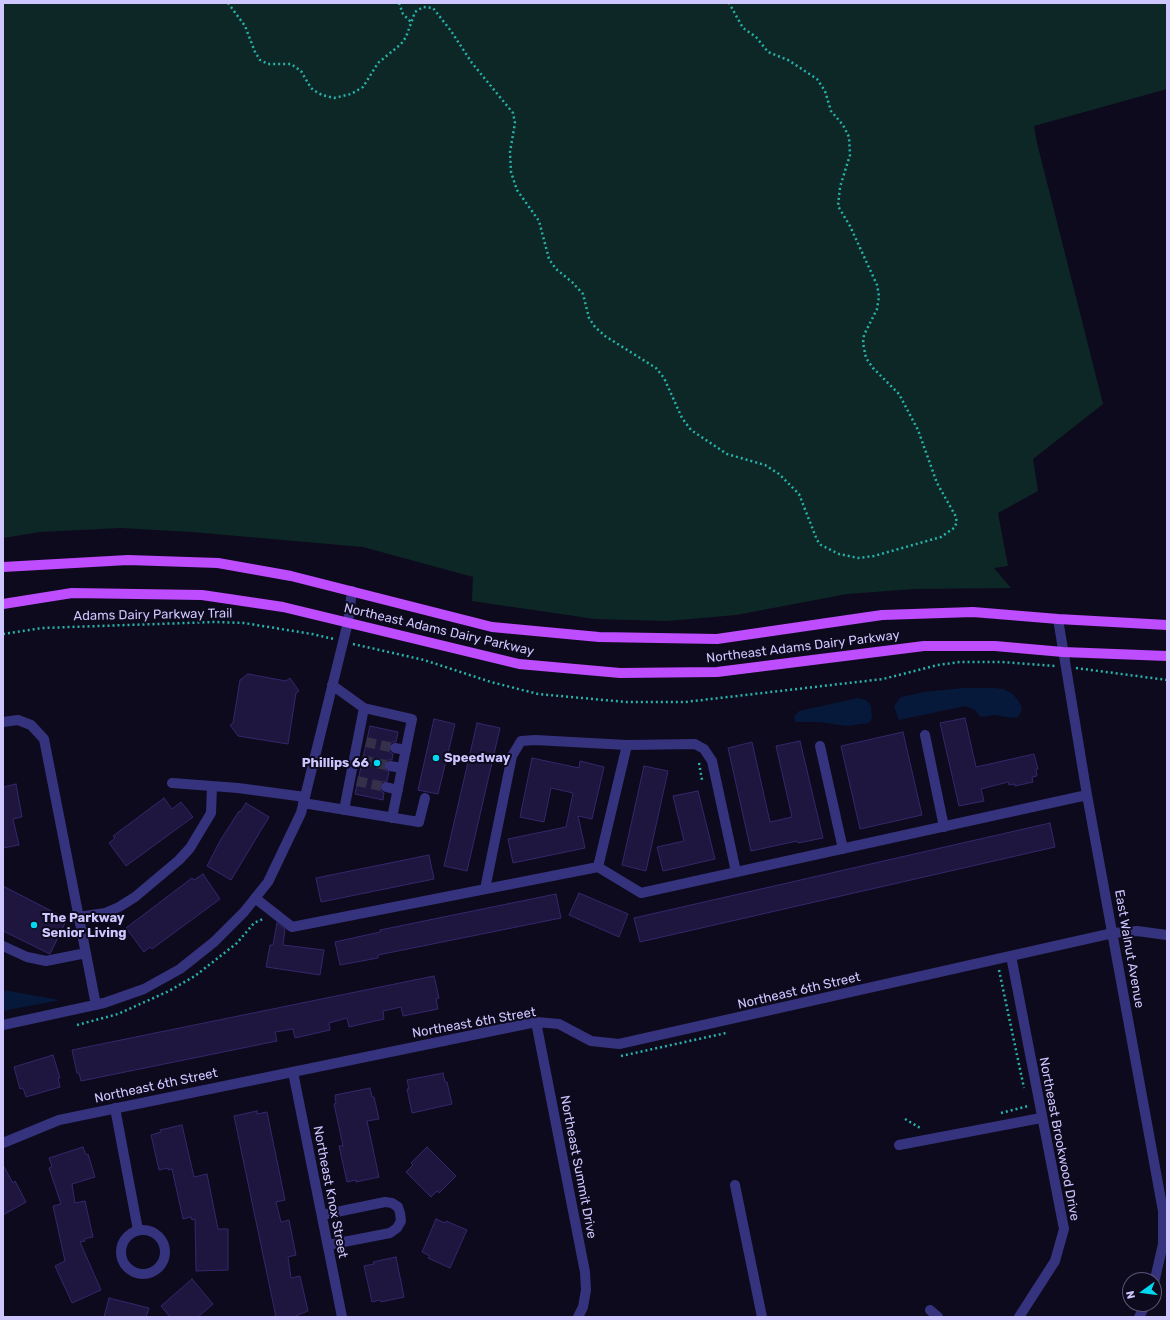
<!DOCTYPE html>
<html>
<head>
<meta charset="utf-8">
<style>
  body { margin:0 }
  #map { position:relative; width:1170px; height:1320px; overflow:hidden; background:#0e0a1d; font-family:Rubik,sans-serif }
  canvas { display:block }
  .frame { position:absolute; inset:0; border:4px solid #cdc6ff; pointer-events:none }
  .north { position:absolute; left:1122px; top:1272px; width:40px; height:40px; box-sizing:border-box; background:#0e0a1d; border:1px solid #5a5577; border-radius:50%; rotate:256deg; font-size:11px; font-weight:700; line-height:16px; text-align:center; color:#cdc6ff }
  .north::after { content:''; display:block; margin:auto; width:14px; height:18px; background:#00d8f1; clip-path:polygon(50% 0,100% 100%,50% 72%,0 100%) }
</style>
</head>
<body>
<div id="map">
<canvas width="1170" height="1320"></canvas>
<div class="frame"></div>
<div class="north">N</div>
</div>
<script>
const context = document.querySelector('canvas').getContext('2d');
context.lineJoin = 'round';
function paint(path, color) { context.fillStyle = color; context.fill(path, 'evenodd'); }
const toPath = rows => new Path2D(rows.map(r => 'M' + r).join(''));
function strokePath(path, color, width, dash) { context.strokeStyle = color; context.lineWidth = width; context.lineCap = dash ? 'butt' : 'round'; context.setLineDash(dash || []); context.stroke(path); }
function label(font, color, halo, rows, align = 'center') {
  context.font = font + ' Rubik,sans-serif'; context.lineWidth = 4; context.setLineDash([]); context.textBaseline = 'middle'; context.strokeStyle = halo; context.fillStyle = color; for (const [text, x, y, turn = 0] of rows) {
    context.save(); context.translate(x, y); context.rotate((+turn || 0) * Math.PI / 180); context.textAlign = isNaN(turn) ? turn : align; if (halo) context.strokeText(text, 0, 0); context.fillText(text, 0, 0); context.restore();
  }
}
paint(toPath([
  [3,3,1167,3,1167,89,1034,126,1037,143,1103,404,1033,459,1038,491,998,513,1008,566,994,568,1011,588,914,589,847,594,736,615,667,621,595,619,472,601,473,577,363,547,192,532,121,528,40,532,3,538]
]), '#0d2726');
paint(toPath([
  [963,688,993,688,1004,689,1014,695,1019,702,1022,708,1021,712,1018,717,1014,718,994,715,980,717,975,710,965,706,899,720,894,706,901,697,924,692],
  [858,698,866,700,871,706,872,718,869,723,846,726,820,722,795,722,794,717,799,711],
  [3,990,9,991,60,1000,3,1011]
]), '#06193a');
const building = toPath([
  [248,674,286,681,290,678,299,691,296,693,288,744,238,736,230,725,233,723,240,680,248,674],
  [965,718,976,767,1034,754,1038,769,1036,769,1037,776,1032,777,1033,782,1015,786,1015,784,1009,785,1008,782,981,789,984,801,959,806,940,723,965,718],
  [434,719,455,724,438,794,418,790,434,719],
  [477,723,500,728,467,871,444,866,477,723],
  [370,726,398,732,396,742,392,742,389,746,389,751,393,754,392,760,387,760,384,765,384,769,389,772,387,781,382,782,380,786,381,791,384,793,383,800,355,794,370,726],
  [903,732,922,815,860,829,841,746,903,732],
  [800,741,823,838,798,843,797,841,751,851,728,748,752,742,770,822,792,817,776,746,800,741],
  [532,758,579,768,580,761,604,767,592,819,578,816,585,848,513,863,508,839,566,827,573,793,551,788,544,822,520,817,532,758],
  [644,766,668,771,646,871,622,865,644,766],
  [16,784,22,817,13,819,19,845,3,848,3,787,16,784],
  [698,791,715,859,663,871,657,847,684,841,673,796,698,791],
  [164,798,172,809,181,802,193,817,126,866,109,843,115,838,113,836,164,798],
  [246,803,269,817,231,880,207,866,220,841,239,811,240,812,246,803],
  [1050,823,1055,847,640,942,634,918,1050,823],
  [429,855,434,879,321,902,316,878,429,855],
  [203,874,220,899,152,949,150,947,144,952,126,928,192,878,194,880,203,874],
  [3,886,67,919,50,954,3,931,3,886],
  [579,893,628,914,619,937,569,915,579,893],
  [556,894,561,918,378,955,378,958,340,965,335,942,380,932,380,930,556,894],
  [277,923,285,929,283,945,324,950,320,975,266,967,270,945,273,945,277,923],
  [434,976,439,998,436,999,438,1009,403,1016,401,1007,383,1011,384,1019,349,1027,347,1018,329,1023,330,1030,295,1038,293,1029,275,1032,277,1041,81,1081,79,1073,77,1073,72,1050,434,976],
  [53,1055,60,1078,58,1078,60,1087,26,1097,23,1088,20,1089,14,1067,53,1055],
  [443,1073,445,1082,447,1082,452,1104,412,1113,407,1089,409,1089,407,1080,443,1073],
  [370,1088,372,1097,374,1097,379,1119,367,1121,379,1177,356,1182,356,1180,347,1182,339,1146,343,1146,334,1104,336,1103,335,1095,370,1088],
  [257,1111,257,1114,267,1112,285,1200,276,1202,281,1222,289,1220,296,1255,288,1257,291,1278,300,1276,308,1311,293,1317,276,1317,234,1116,257,1111],
  [182,1125,194,1177,207,1174,218,1229,228,1229,228,1270,196,1271,195,1219,192,1220,191,1217,183,1219,172,1169,168,1170,168,1168,159,1170,151,1135,161,1132,160,1130,182,1125],
  [83,1147,86,1155,88,1154,95,1177,72,1184,75,1203,85,1201,93,1237,84,1239,85,1241,80,1242,101,1290,72,1303,55,1266,65,1261,53,1206,61,1204,49,1168,52,1167,49,1158,83,1147],
  [427,1147,456,1176,439,1193,437,1191,431,1197,406,1172,413,1165,411,1163,427,1147],
  [3,1165,13,1183,15,1181,26,1202,3,1215,3,1165],
  [436,1219,445,1223,446,1221,467,1230,450,1268,428,1258,430,1256,422,1252,436,1219],
  [396,1257,404,1297,381,1302,380,1300,372,1302,364,1266,374,1264,373,1262,396,1257],
  [192,1279,213,1304,198,1317,170,1317,161,1306,192,1279],
  [109,1298,149,1308,146,1317,104,1317,109,1298]
]);
paint(building, '#1e163e');
strokePath(building, '#35276c', 1);
strokePath(toPath([
  [366,742,395,748],
  [362,760,390,766],
  [357,781,386,787]
]), '#34304a', 10, [10, 5]);
strokePath(toPath([
  [228,3,245,26,255,52,260,60,268,64,291,64,301,71,311,88,315,91,322,95,334,98,351,94,363,87,378,63,401,44,406,37,415,12,423,7,433,8,451,31,472,63,513,113,515,123,510,152,511,172,517,190,539,221,549,259,556,269,572,282,583,294,589,318,595,327,605,336,656,368,664,378,682,418,691,430,727,454,765,465,779,474,799,494,817,540,821,545,839,554,858,558,874,556,941,537,954,528,957,522,955,515,937,483,918,430,899,394,873,368,866,358,863,343,864,335,877,309,879,296,877,285,850,226,838,206,840,187,850,155,849,137,843,125,831,111,825,91,817,79,788,60,768,52,756,37,743,28,729,3],
  [399,3,403,14,411,22],
  [3,634,42,628,214,622,244,623,312,634,334,639],
  [353,644,424,660,491,682,538,694,626,702,685,702,883,679,938,665,960,662,1002,662,1055,666],
  [1076,668,1167,680],
  [699,763,702,780],
  [999,970,1024,1088],
  [77,1025,118,1014,169,991,195,976,237,943,254,923,263,919],
  [621,1056,726,1033],
  [1001,1113,1028,1106],
  [905,1119,922,1129]
]), '#27b2aa', 2.5, [2, 3]);
strokePath(toPath([
  [1058,619,1087,795,1163,1211,1163,1244,1154,1283],
  [332,685,364,708,412,719,392,818],
  [3,722,18,720,31,725,44,739,96,1005],
  [925,735,944,827],
  [820,746,843,849],
  [395,748,406,750],
  [390,766,402,768],
  [172,783,238,788,305,797],
  [386,787,398,790],
  [303,803,419,822,425,798],
  [344,810,364,708],
  [598,867,627,745],
  [485,889,512,756,521,741,535,740,627,745,695,744,704,749,712,761,736,872],
  [255,898,292,927,598,867,641,893,1087,795],
  [79,917,105,913,119,907,135,897,179,860,190,848,211,813,212,786],
  [3,946,27,957,46,961,86,953],
  [1011,956,1064,1229,1055,1261,1019,1317],
  [536,1022,585,1272,586,1290,583,1307,578,1317],
  [3,1025,104,1003,144,989,180,969,214,942,244,912,268,882,301,813,348,622,352,591],
  [293,1072,342,1317],
  [115,1108,138,1230],
  [3,1143,59,1120,536,1022,559,1024,591,1041,619,1044,1113,933,1137,931,1167,935],
  [899,1145,1041,1118],
  [735,1185,762,1317],
  [322,1215,385,1202,392,1203,398,1207,400,1213,401,1221,397,1228,390,1233,328,1245],
  '121 1252a22 22 0 1 1 44 0a22 22 0 1 1-44 0Z',
  [930,1310,938,1317],
  [1139,1317,1146,1304]
]), '#36337e', 10);
strokePath(toPath([
  [3,567,128,560,218,563,291,576,492,627,599,637,717,639,882,615,973,612,1058,619,1167,625],
  [3,604,72,593,202,595,283,607,519,664,620,673,717,672,924,646,995,646,1063,652,1167,656]
]), '#bd4dff', 10);
for (const [x, y, r, color] of [
  [436,758,4,"#00d8f1"],
  [377,763,4,"#00d8f1"],
  [34,925,4,"#00d8f1"]
]) { const dot = new Path2D(); dot.arc(x, y, r, 0, 2 * Math.PI); context.fillStyle = color; context.fill(dot); strokePath(dot, '#0e0a1d', 1.5); }
label('13px', '#cdc6ff', '#0e0a1d', [
  ["Adams Dairy Parkway Trail",153,615,-1],
  ["Northeast Adams Dairy Parkway",439,630,13],
  ["Northeast Adams Dairy Parkway",803,647,-7],
  ["East Walnut Avenue",1129,949,80],
  ["Northeast 6th Street",799,991,-13],
  ["Northeast 6th Street",474,1023,-10],
  ["Northeast 6th Street",156,1086,-12],
  ["Northeast Brookwood Drive",1059,1139,79],
  ["Northeast Summit Drive",578,1167,79],
  ["Northeast Knox Street",330,1192,79]
]);
label('bold 13px', '#cdc6ff', '#0e0a1d', [
  ["Speedway",444,758],
  ["Phillips 66",369,763,"right"],
  ["The Parkway",42,918],
  ["Senior Living",42,933]
], 'left');
</script>
</body>
</html>
